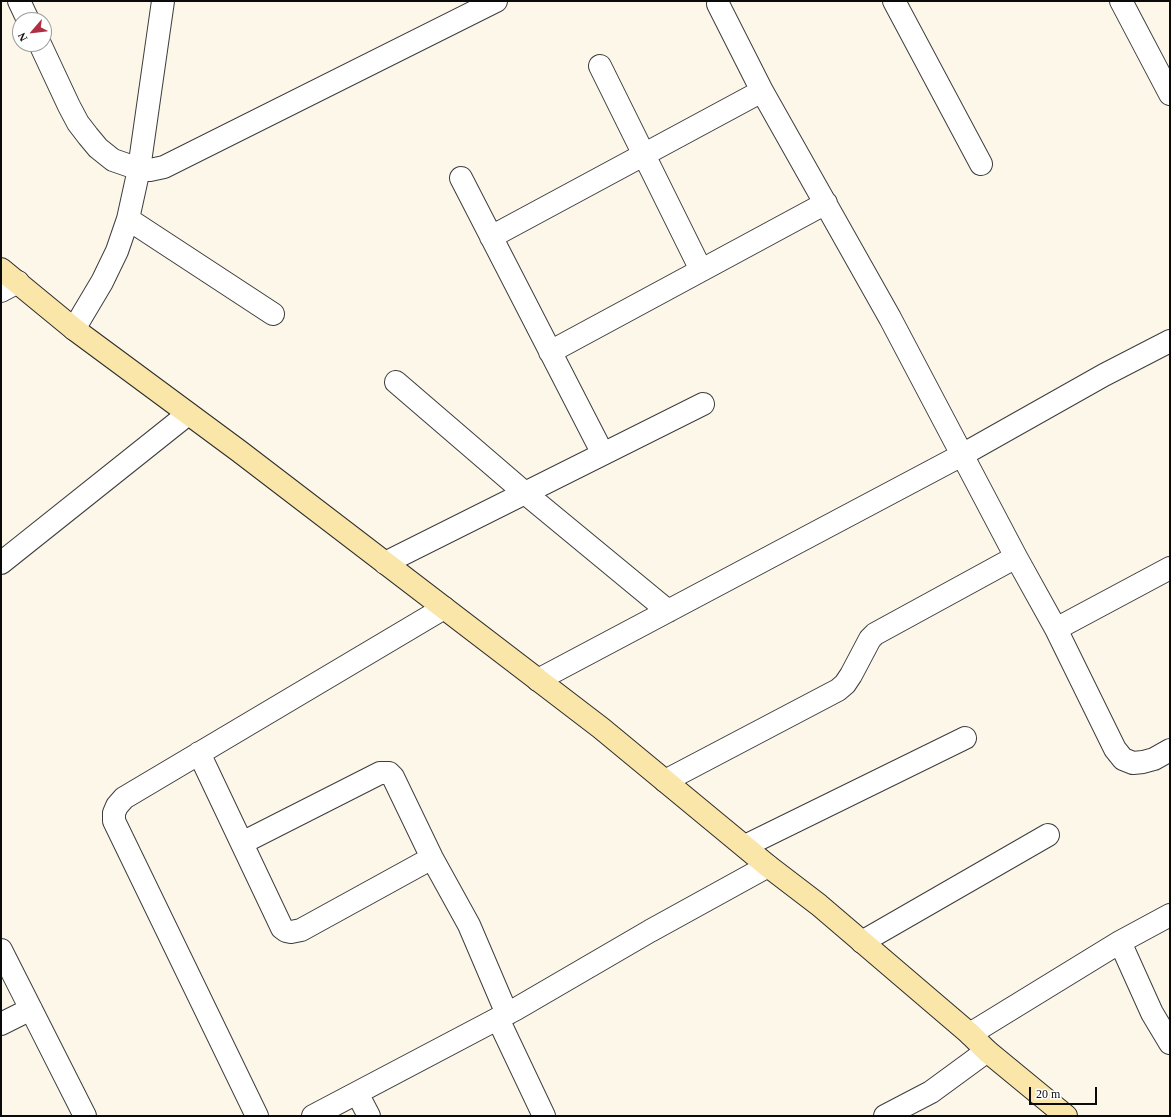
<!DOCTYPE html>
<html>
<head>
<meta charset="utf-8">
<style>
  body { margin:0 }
  #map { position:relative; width:1171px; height:1117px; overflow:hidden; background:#fdf7e9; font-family:Georgia,serif }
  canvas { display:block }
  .frame { position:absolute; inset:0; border:2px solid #0a0a0a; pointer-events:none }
  .north { position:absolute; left:12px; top:12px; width:40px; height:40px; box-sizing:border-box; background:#fff; border:1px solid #9d9d9d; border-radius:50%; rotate:242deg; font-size:11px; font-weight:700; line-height:16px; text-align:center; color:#0a0a0a }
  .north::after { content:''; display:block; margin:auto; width:14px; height:18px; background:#ae2e44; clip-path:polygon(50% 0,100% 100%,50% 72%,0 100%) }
  .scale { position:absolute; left:1029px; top:1087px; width:68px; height:18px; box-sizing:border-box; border:2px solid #0a0a0a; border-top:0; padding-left:5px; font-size:12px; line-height:14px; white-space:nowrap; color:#0a0a0a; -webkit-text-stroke:3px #fff; paint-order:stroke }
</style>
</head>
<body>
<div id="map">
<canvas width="1171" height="1117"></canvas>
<div class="frame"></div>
<div class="north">N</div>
<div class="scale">20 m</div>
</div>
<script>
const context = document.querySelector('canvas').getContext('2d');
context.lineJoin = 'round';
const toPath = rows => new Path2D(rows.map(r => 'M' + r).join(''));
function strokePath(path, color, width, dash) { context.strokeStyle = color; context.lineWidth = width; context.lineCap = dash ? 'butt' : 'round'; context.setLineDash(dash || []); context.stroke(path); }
const minor = toPath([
  [19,1,28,20],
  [894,1,981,164],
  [1121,1,1170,94],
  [718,4,762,91,890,318,1016,557,1056,629,1115,749,1123,759,1133,763,1143,762,1154,759,1170,750],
  [40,44,69,106,78,123,88,136,98,148,113,160,139,169,163,1],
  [600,66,701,270],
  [461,178,603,454],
  [128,219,273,314],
  [491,237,762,91],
  [1,291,18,282],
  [74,329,102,282,117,251,128,219,139,169,150,170,164,167,496,1],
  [550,352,826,203],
  [396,382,525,493,668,611],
  [1,563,188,414],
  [385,563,703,404],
  [1056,629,1170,568],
  [538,680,962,455,1104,375,1170,341],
  [199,753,282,928,286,931,291,932,301,930,432,858],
  [665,781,838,690,845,684,851,675,870,639,875,634,1016,557],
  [242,843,380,773,389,773,393,777,432,858,469,925,507,1014],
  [745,846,965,738],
  [862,942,1048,835],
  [1120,942,1152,1013,1170,1043],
  [1,950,85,1116],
  [498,1019,544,1116],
  [1,1024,31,1009],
  [970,1034,1120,942,1170,915],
  [357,1093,369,1116],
  [257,1116,114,821,114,813,117,806,124,798,444,608],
  [313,1116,516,1009,650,931,768,866],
  [885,1116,931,1092,987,1051]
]);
const secondary = toPath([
  [1,269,74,329,239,451,601,728,768,866,819,905,970,1034,987,1051,1066,1116]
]);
strokePath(minor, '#3d3d3d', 24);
strokePath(secondary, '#2c2c2c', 24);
strokePath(minor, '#fff', 22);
strokePath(secondary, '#f9e6a8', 22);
</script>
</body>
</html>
